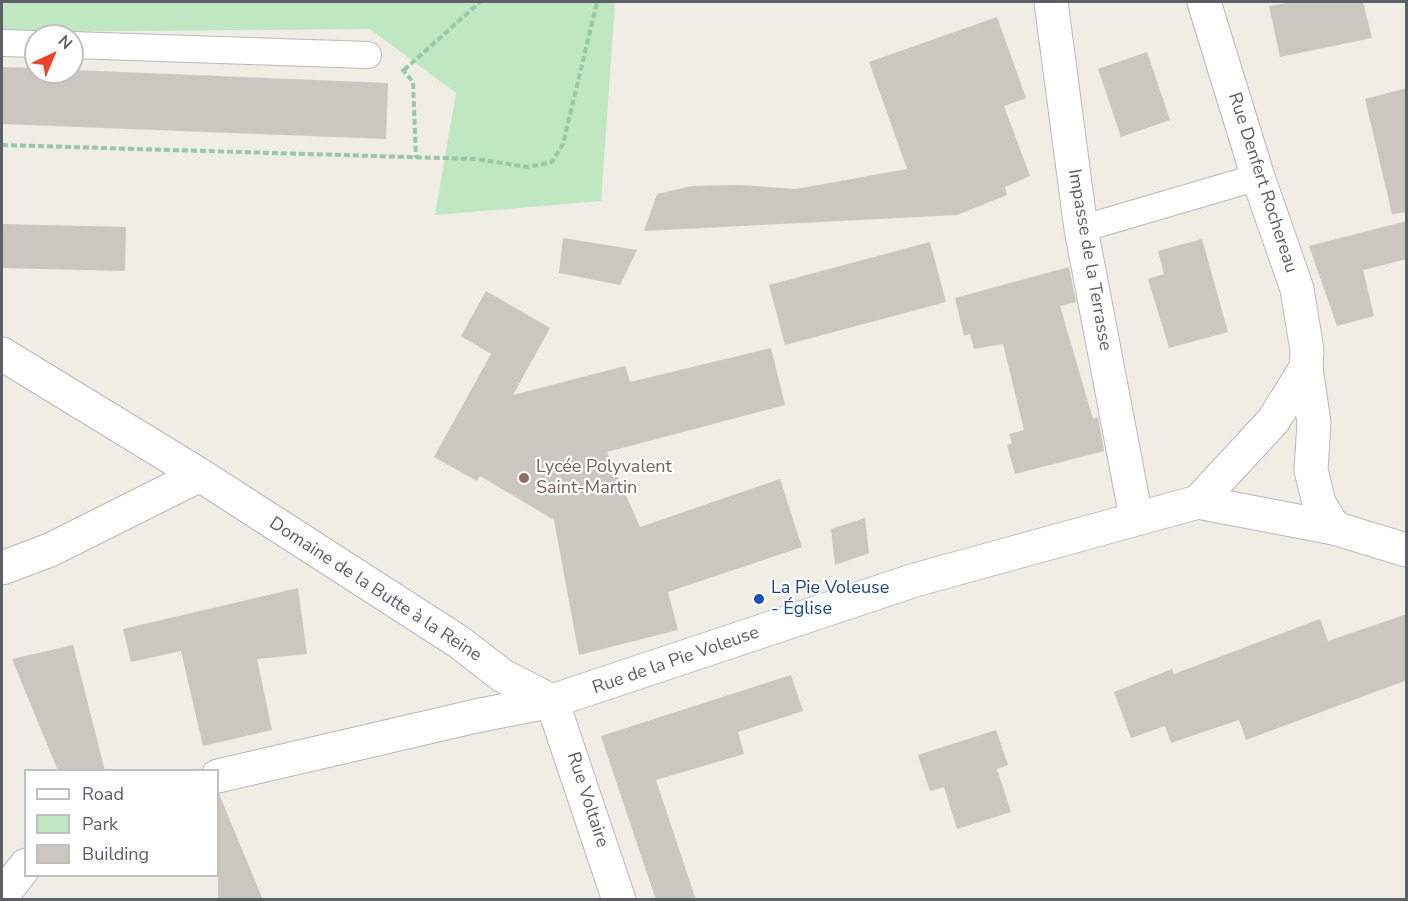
<!DOCTYPE html>
<html>
<head>
<meta charset="utf-8">
<style>
  body { margin:0 }
  #map { position:relative; width:1408px; height:901px; overflow:hidden; background:#efede4; font-family:"Nunito Sans",sans-serif }
  canvas { display:block }
  .frame { position:absolute; inset:0; border:3px solid #5c5f65; pointer-events:none }
  .legend { position:absolute; left:24px; top:769px; width:195px; height:108px; box-sizing:border-box; background:#fff; border:2px solid #bebfc1; margin:0; padding:8px 10px; list-style:none; font-size:18px; color:#5c5f65 }
  .legend li { display:flex; align-items:center; gap:12px; height:30px }
  .legend b { width:30px; border:2px solid #bebfc1 }
  .north { position:absolute; left:24px; top:24px; width:60px; height:60px; box-sizing:border-box; background:#fff; border:2px solid #bebfc1; border-radius:50%; rotate:44deg; font-size:16px; font-weight:700; line-height:24px; text-align:center; color:#5c5f65 }
  .north::after { content:''; display:block; margin:auto; width:21px; height:27px; background:#ee422b; clip-path:polygon(50% 0,100% 100%,50% 72%,0 100%) }
</style>
</head>
<body>
<div id="map">
<canvas width="1408" height="901"></canvas>
<div class="frame"></div>
<ul class="legend">
<li><b style="height:8px;background:#fff"></b>Road</li>
<li><b style="height:16px;background:#bfe7c1"></b>Park</li>
<li><b style="height:16px;background:#cac7c1"></b>Building</li>
</ul>
<div class="north">N</div>
</div>
<script>
const context = document.querySelector('canvas').getContext('2d');
context.lineJoin = 'round';
function paint(path, color) { context.fillStyle = color; context.fill(path, 'evenodd'); }
const toPath = rows => new Path2D(rows.map(r => 'M' + r).join(''));
function strokePath(path, color, width, dash) { context.strokeStyle = color; context.lineWidth = width; context.lineCap = dash ? 'butt' : 'round'; context.setLineDash(dash || []); context.stroke(path); }
function label(font, color, halo, rows, align = 'center') {
  context.font = font + ' "Nunito Sans",sans-serif'; context.lineWidth = 4.5; context.setLineDash([]); context.textBaseline = 'middle'; context.strokeStyle = halo; context.fillStyle = color; for (const [text, x, y, turn = 0] of rows) {
    context.save(); context.translate(x, y); context.rotate((+turn || 0) * Math.PI / 180); context.textAlign = isNaN(turn) ? turn : align; if (halo) context.strokeText(text, 0, 0); context.fillText(text, 0, 0); context.restore();
  }
}
paint(toPath([
  [2,2,615,2,601,201,435,215,456,93,370,29,2,32]
]), '#bfe7c1');
paint(toPath([
  [1293,2,1363,2,1372,38,1280,57,1269,6],
  [997,17,1026,98,1004,106,1030,176,1005,187,1007,195,957,215,644,231,657,194,692,186,739,185,796,189,907,169,869,62],
  [1147,52,1170,120,1121,137,1098,69],
  [2,67,36,68,36,72,72,72,72,70,388,83,386,139,2,124],
  [1407,88,1407,212,1392,214,1365,99],
  [1407,221,1407,259,1363,270,1374,316,1337,326,1309,246],
  [2,224,126,227,125,271,2,268],
  [563,238,637,250,620,285,559,273],
  [1202,239,1228,332,1169,348,1148,279,1164,274,1158,251],
  [930,242,946,302,785,345,769,285],
  [1069,267,1076,302,1060,306,1093,419,1098,417,1104,451,1015,474,1007,445,1012,443,1009,434,1024,430,1003,344,974,349,970,334,964,336,955,298],
  [486,291,550,328,513,395,625,366,630,382,771,348,785,405,607,452,640,527,780,479,802,547,668,592,678,630,579,655,554,520,480,476,477,481,434,457,491,354,461,336],
  [865,518,869,553,835,565,831,529],
  [298,588,307,654,257,659,272,730,203,746,181,651,131,662,123,629],
  [1407,614,1407,680,1246,740,1239,720,1171,743,1165,726,1131,738,1114,692,1172,669,1174,674,1320,619,1328,641],
  [73,645,105,771,58,771,12,659],
  [791,675,803,711,738,732,744,754,656,780,696,900,656,900,601,736],
  [996,730,1008,765,997,769,1011,812,957,829,944,787,930,791,918,755],
  [218,794,219,794,263,900,218,900]
]), '#cac7c1');
const service = toPath([
  [2,43,36,44],
  [72,45,368,55],
  [1081,229,1258,177]
]);
const minor = toPath([
  [1051,2,1081,229,1136,517],
  [2,354,200,475,459,642,503,676,552,701],
  [1198,502,1273,421,1306,368],
  [2,568,50,550,200,475],
  [552,701,619,900],
  [218,776,476,716,552,701,915,580,1198,502,1334,528],
  [2,896,26,865]
]);
const tertiary = toPath([
  [1204,2,1258,177,1297,289,1307,350,1306,368,1314,423,1311,470,1319,503,1334,528,1406,550]
]);
strokePath(service, '#b6b9be', 28);
strokePath(minor, '#b6b9be', 35);
strokePath(tertiary, '#b6b9be', 35);
strokePath(toPath([
  [402,69,413,82,416,158],
  [404,70,480,2],
  [2,145,476,159,528,167,552,162,563,144,597,2]
]), '#98c8a8', 4, [6, 3]);
strokePath(service, '#fff', 26);
strokePath(minor, '#fff', 33);
strokePath(tertiary, '#fff', 33);
for (const [x, y, r, color] of [
  [524,478,6,"#8d6e63"],
  [759,599,6,"#1a4fb4"]
]) { const dot = new Path2D(); dot.arc(x, y, r, 0, 2 * Math.PI); context.fillStyle = color; context.fill(dot); strokePath(dot, '#fff', 2); }
label('18px', '#5c5f65', '#fff', [
  ["Rue Denfert Rochereau",1262,183,72],
  ["Impasse de la Terrasse",1089,260,80],
  ["Domaine de la Butte à la Reine",375,590,33],
  ["Rue de la Pie Voleuse",676,661,-19],
  ["Rue Voltaire",587,800,72]
]);
label('18px', '#785e54', '#fff', [
  ["Lycée Polyvalent",536,468],
  ["Saint-Martin",536,489]
], 'left');
label('18px', '#164399', '#fff', [
  ["La Pie Voleuse",771,589],
  ["- Église",771,610]
], 'left');
</script>
</body>
</html>
